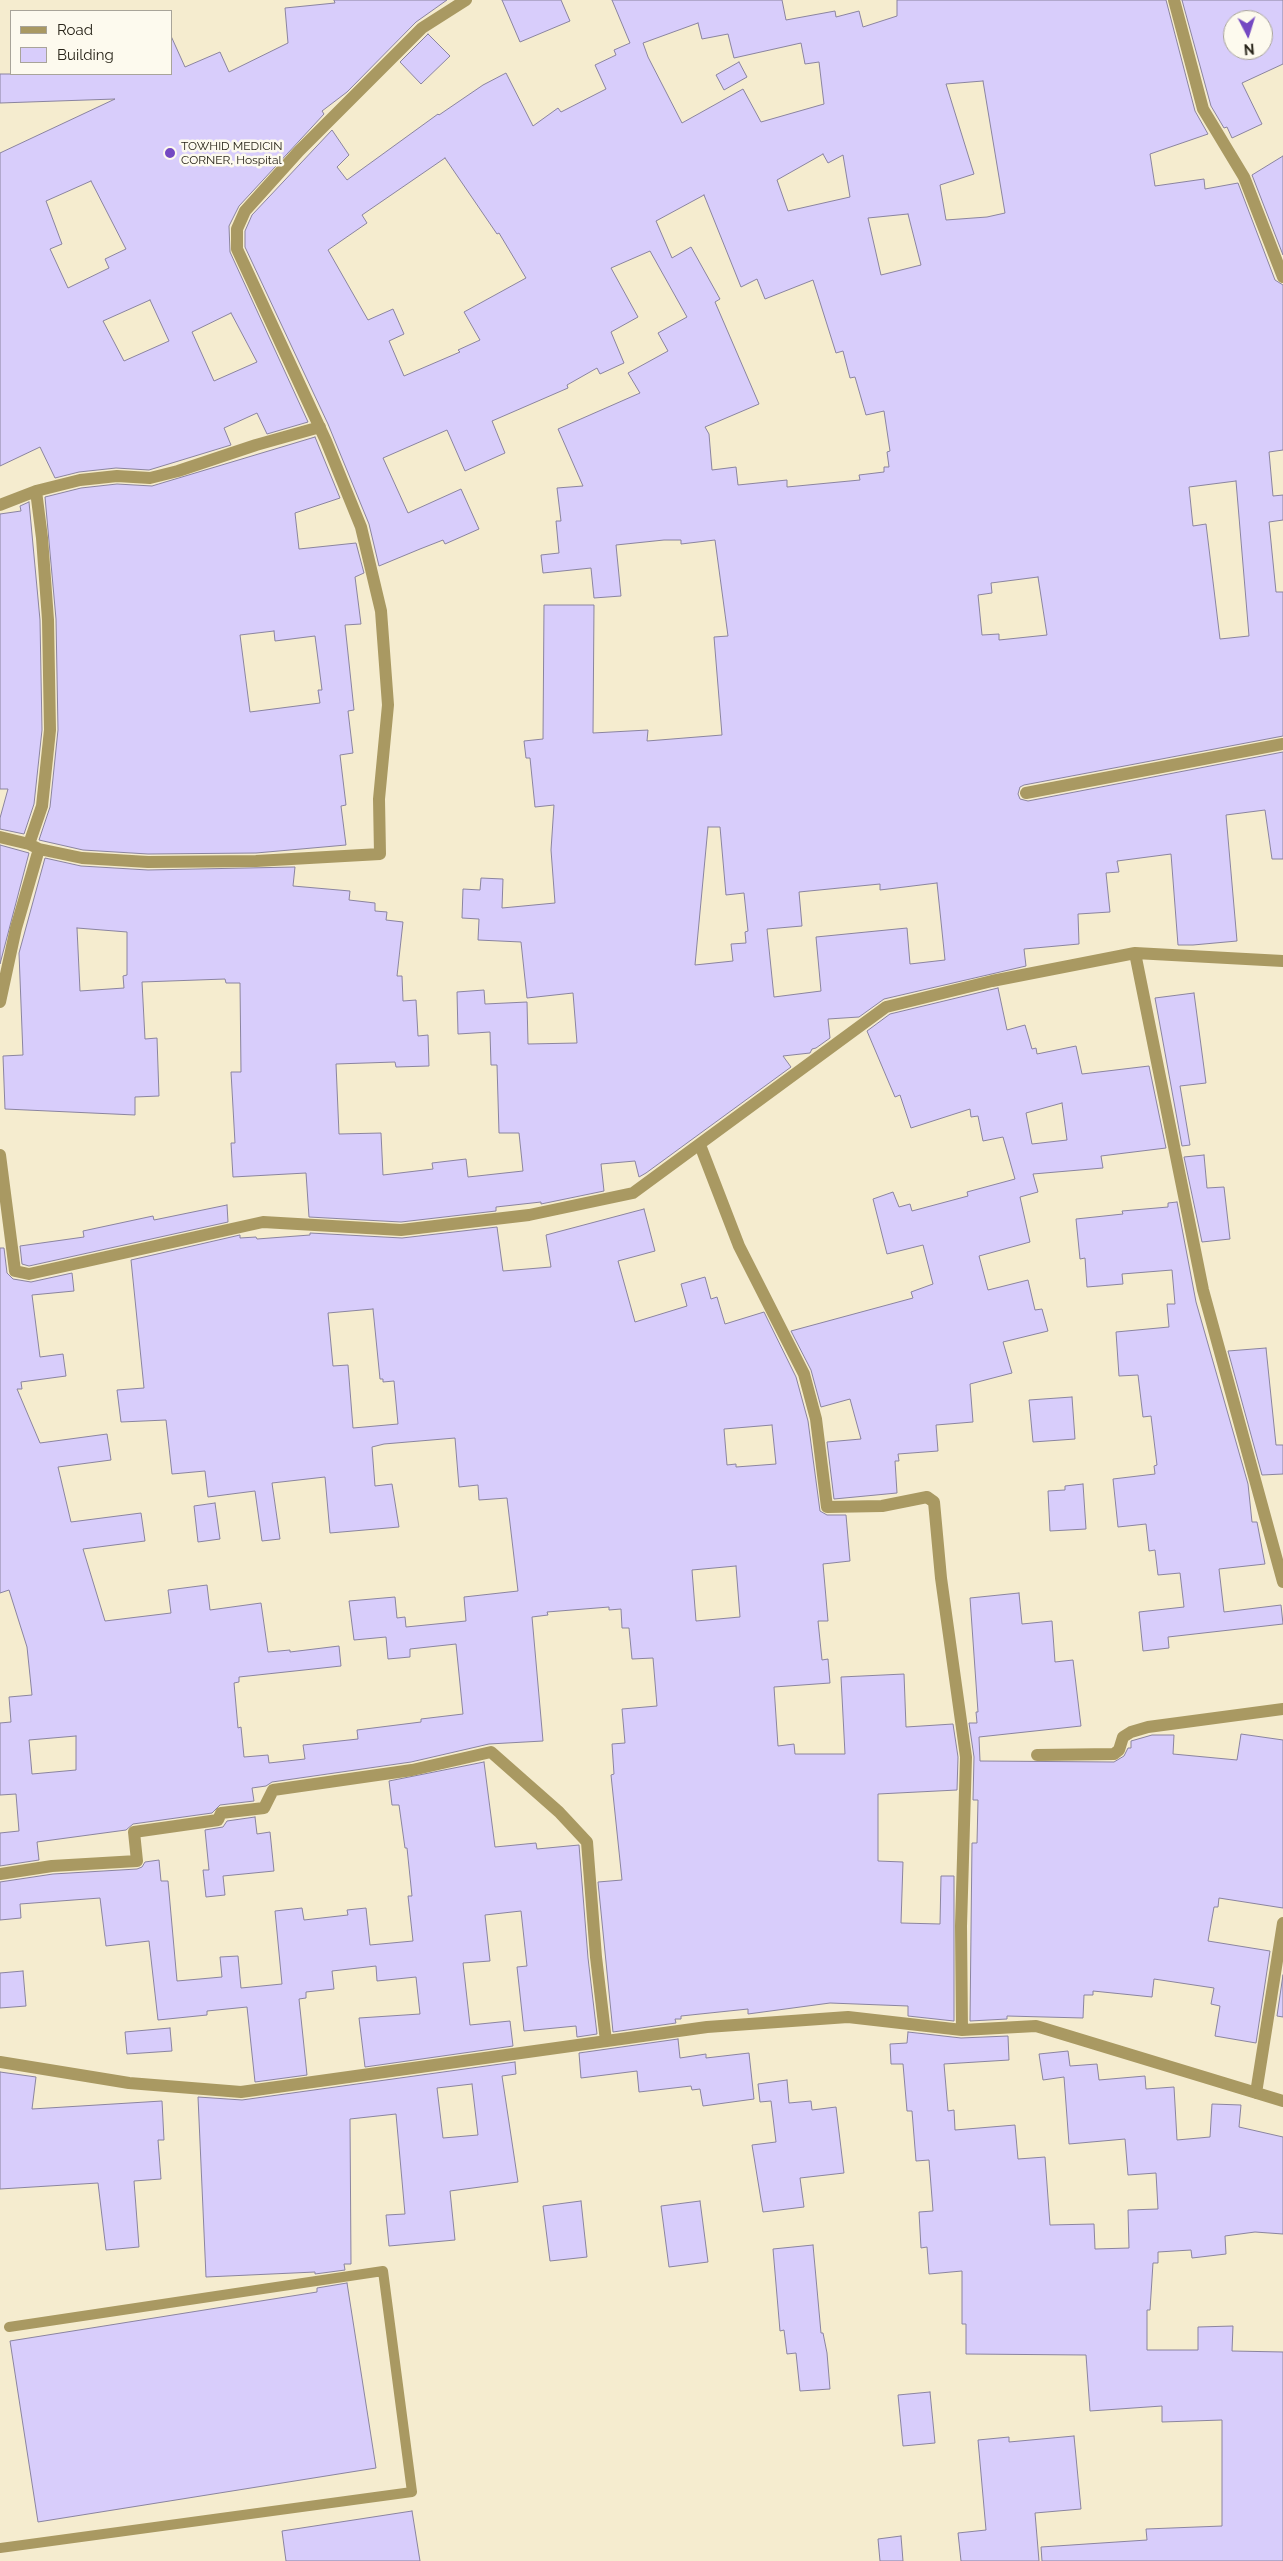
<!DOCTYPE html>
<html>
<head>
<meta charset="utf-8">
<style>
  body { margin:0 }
  #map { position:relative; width:1283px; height:2561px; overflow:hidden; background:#f5eccf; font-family:Raleway,sans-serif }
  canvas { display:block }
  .legend { position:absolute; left:10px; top:10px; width:162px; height:65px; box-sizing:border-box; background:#fdfaee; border:1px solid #a8a499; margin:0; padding:6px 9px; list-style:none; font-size:15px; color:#282419 }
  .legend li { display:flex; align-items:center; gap:10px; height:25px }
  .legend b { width:25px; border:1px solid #a8a499 }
  .north { position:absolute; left:1223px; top:10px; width:50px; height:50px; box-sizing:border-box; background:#fdfaee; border:1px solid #a8a499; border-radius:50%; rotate:175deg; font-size:14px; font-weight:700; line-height:20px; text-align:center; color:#282419 }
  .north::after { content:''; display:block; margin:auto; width:18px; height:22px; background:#7449c2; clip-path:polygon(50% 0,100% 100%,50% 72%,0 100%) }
</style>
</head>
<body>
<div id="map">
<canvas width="1283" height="2561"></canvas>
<ul class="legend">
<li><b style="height:6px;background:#a99962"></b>Road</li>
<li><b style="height:14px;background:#d8cdfb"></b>Building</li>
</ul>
<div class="north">N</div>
</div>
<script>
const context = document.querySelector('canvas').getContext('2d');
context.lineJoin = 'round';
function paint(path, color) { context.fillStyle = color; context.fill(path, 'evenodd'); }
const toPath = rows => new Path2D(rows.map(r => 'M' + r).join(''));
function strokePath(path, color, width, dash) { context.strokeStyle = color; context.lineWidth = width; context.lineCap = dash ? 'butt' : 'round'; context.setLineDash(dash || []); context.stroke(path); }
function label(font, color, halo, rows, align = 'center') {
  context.font = font + ' Raleway,sans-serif'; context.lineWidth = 5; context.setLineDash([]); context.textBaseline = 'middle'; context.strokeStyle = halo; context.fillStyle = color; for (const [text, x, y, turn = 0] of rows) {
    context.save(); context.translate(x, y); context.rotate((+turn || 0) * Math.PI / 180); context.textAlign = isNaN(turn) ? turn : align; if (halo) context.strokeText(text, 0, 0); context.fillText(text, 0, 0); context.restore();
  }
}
const building = toPath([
  [334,0,447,0,416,22,347,92,322,111,324,114,239,206,229,226,230,252,308,422,267,434,257,413,224,428,231,445,149,470,116,468,79,472,55,478,40,447,0,466,0,153,115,99,0,103,0,74,171,74,171,36,185,67,220,52,229,72,288,43,285,8,335,3,334,0],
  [91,181,126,249,105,259,109,268,68,288,50,249,62,244,46,201,91,181],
  [150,300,169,341,124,361,103,321,150,300],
  [231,313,257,362,214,381,192,332,231,313],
  [502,0,561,0,570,21,520,42,502,0],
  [612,0,782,0,786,20,835,11,836,17,859,11,863,27,897,16,897,0,1166,0,1195,111,1208,134,1150,154,1155,186,1204,179,1205,189,1238,183,1275,280,1283,285,1283,450,1269,452,1273,496,1283,495,1283,520,1269,522,1276,592,1283,592,1283,736,1024,785,1020,787,1018,794,1020,799,1028,801,1283,752,1283,859,1272,859,1265,810,1226,815,1237,941,1193,945,1178,945,1171,854,1117,861,1119,872,1106,873,1110,912,1078,914,1079,944,1024,949,1026,966,884,999,859,1017,828,1019,830,1038,816,1048,812,1049,810,1053,783,1056,791,1067,646,1173,639,1177,635,1161,601,1164,604,1191,541,1204,541,1202,496,1207,496,1211,401,1222,309,1217,306,1173,233,1177,231,1143,235,1143,231,1072,241,1072,240,983,226,983,225,979,142,982,145,1039,157,1038,159,1096,135,1097,135,1115,5,1109,3,1056,23,1055,19,953,45,858,81,866,148,870,295,867,293,886,350,891,349,900,375,903,375,911,387,912,386,920,403,922,397,976,402,976,403,1001,416,1000,418,1036,428,1035,429,1066,396,1067,395,1062,336,1064,339,1134,381,1133,383,1175,433,1169,432,1163,466,1159,468,1177,523,1171,519,1133,499,1133,497,1065,491,1065,490,1032,458,1034,457,992,484,990,485,1004,527,1002,528,1044,577,1043,573,993,527,998,521,942,478,940,479,919,462,918,463,889,480,890,481,878,503,879,502,908,555,903,551,850,554,805,535,807,530,758,526,758,524,741,543,739,544,605,594,605,593,733,648,730,647,741,722,735,714,637,728,636,715,540,681,544,681,540,664,540,616,545,621,596,594,598,591,568,543,573,541,555,559,553,556,521,561,521,557,488,583,486,558,429,640,393,628,373,668,351,658,333,687,317,650,251,611,268,638,317,611,332,624,363,600,374,597,368,567,385,568,388,492,421,505,453,465,471,447,430,383,458,408,513,461,489,479,529,445,544,443,540,420,549,379,566,369,524,328,424,245,247,245,231,252,215,332,130,349,155,337,167,347,180,438,114,439,115,483,85,506,73,533,126,558,108,561,112,606,89,595,65,616,55,614,50,630,43,612,0],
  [698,23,702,39,728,34,734,58,801,43,805,64,819,62,824,104,761,122,743,89,682,123,648,57,643,43,698,23],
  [983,81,1005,213,987,217,946,220,940,185,974,174,946,84,983,81],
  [823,154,828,163,843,155,850,197,788,211,777,180,823,154],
  [445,158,497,234,499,233,526,278,464,312,480,340,458,350,460,352,404,376,389,341,404,334,393,309,368,320,328,250,367,223,362,215,445,158],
  [704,195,741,287,757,279,765,299,813,280,836,353,843,351,850,378,855,377,866,415,884,411,890,451,887,452,889,467,884,467,884,472,859,475,860,480,787,487,787,480,738,485,736,467,712,470,709,434,705,427,759,404,715,302,720,299,691,247,672,258,656,221,704,195],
  [908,214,921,265,881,275,868,218,908,214],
  [1236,481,1249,636,1220,639,1206,524,1193,526,1189,487,1236,481],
  [1038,577,1047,635,999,640,999,634,982,635,978,595,992,593,991,583,1038,577],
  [708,827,720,827,726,895,744,893,748,931,745,932,746,943,731,944,733,961,695,965,708,827],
  [937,883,945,960,910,964,907,928,816,937,821,991,774,997,767,929,802,926,799,892,880,884,880,890,937,883],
  [77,928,127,932,127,975,123,976,124,988,80,991,77,928],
  [1182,0,1283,0,1283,64,1242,83,1262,124,1232,138,1227,127,1224,128,1211,106,1182,0],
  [1233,20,1263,20,1263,50,1233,50,1233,20],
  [428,34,450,56,421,84,400,62,428,34],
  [739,62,747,77,724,90,716,75,739,62],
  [1283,156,1283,255,1252,175,1283,156],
  [315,437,340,498,295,513,299,549,356,543,364,573,355,577,361,624,345,625,354,710,348,711,353,753,340,755,346,805,341,806,346,845,256,853,148,854,83,850,39,840,50,807,58,730,56,619,45,497,81,488,117,484,152,486,315,437],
  [274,631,275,641,315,636,322,690,318,690,320,703,250,712,240,635,274,631],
  [29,502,40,620,42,730,34,804,24,834,0,829,0,818,8,789,0,789,0,514,21,511,20,506,29,502],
  [0,845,29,853,0,964,0,845],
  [998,988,1007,1030,1025,1025,1032,1049,1036,1048,1037,1054,1076,1046,1082,1074,1149,1066,1166,1148,1101,1156,1103,1168,1033,1174,1038,1192,1020,1197,1030,1242,979,1256,988,1290,1028,1280,1035,1310,1042,1309,1048,1331,1003,1342,1012,1373,970,1384,973,1422,936,1425,938,1451,898,1454,899,1461,895,1461,897,1493,834,1499,827,1442,861,1439,850,1399,821,1407,811,1370,791,1331,913,1298,911,1292,933,1284,923,1245,887,1254,873,1199,893,1192,899,1207,910,1204,912,1211,968,1196,967,1192,1015,1179,1003,1137,983,1141,978,1116,971,1117,970,1109,911,1128,900,1095,895,1097,867,1031,890,1014,998,988],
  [1062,1103,1067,1140,1032,1144,1026,1113,1062,1103],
  [1194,993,1206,1083,1180,1086,1190,1145,1182,1146,1155,998,1194,993],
  [1204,1155,1207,1188,1224,1187,1230,1239,1202,1242,1184,1157,1204,1155],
  [1177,1202,1196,1302,1248,1484,1252,1522,1257,1522,1265,1564,1219,1569,1224,1612,1281,1605,1283,1624,1168,1637,1169,1648,1143,1651,1139,1612,1184,1607,1180,1573,1158,1575,1155,1550,1149,1551,1146,1524,1118,1527,1113,1479,1155,1474,1154,1466,1157,1465,1151,1416,1143,1417,1138,1375,1119,1376,1116,1332,1169,1327,1167,1304,1175,1304,1172,1270,1122,1274,1123,1284,1087,1287,1085,1258,1080,1259,1076,1219,1123,1214,1122,1211,1168,1207,1168,1203,1177,1202],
  [227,1205,228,1222,29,1266,22,1264,20,1246,84,1237,83,1231,153,1216,154,1220,227,1205],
  [644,1209,655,1251,618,1261,635,1322,687,1306,681,1284,705,1277,711,1299,717,1297,725,1324,764,1312,796,1377,808,1421,820,1511,827,1515,846,1515,850,1561,823,1564,828,1621,818,1621,822,1660,828,1659,830,1683,774,1687,778,1746,794,1744,795,1754,845,1754,841,1677,904,1674,906,1727,953,1724,958,1757,957,1790,878,1794,878,1861,903,1862,901,1923,940,1924,941,1876,954,1876,954,2021,908,2016,908,2006,830,2003,748,2014,748,2009,681,2016,681,2019,675,2019,676,2023,613,2032,598,1882,622,1880,611,1775,614,1774,612,1744,625,1743,622,1709,657,1706,653,1658,632,1659,629,1628,622,1628,621,1609,609,1610,609,1607,547,1612,548,1615,532,1617,543,1741,489,1744,411,1762,272,1782,266,1786,252,1788,254,1801,220,1805,212,1813,133,1824,126,1830,37,1842,39,1860,0,1866,0,1833,19,1831,16,1794,0,1795,0,1723,11,1722,9,1697,32,1695,27,1647,9,1590,0,1593,0,1248,4,1248,7,1273,13,1279,31,1282,72,1273,74,1291,32,1295,40,1357,63,1354,66,1376,21,1382,22,1389,17,1389,40,1443,107,1434,111,1460,58,1467,71,1522,141,1513,145,1541,83,1549,105,1621,171,1613,168,1590,207,1585,210,1610,261,1603,268,1652,290,1650,290,1652,339,1646,341,1666,239,1677,239,1682,234,1683,238,1728,241,1727,244,1757,268,1755,269,1763,305,1759,303,1745,358,1739,357,1730,421,1722,421,1719,463,1714,456,1644,410,1649,410,1657,388,1659,386,1637,354,1640,349,1601,395,1597,397,1618,405,1617,406,1627,466,1621,464,1597,518,1591,507,1498,479,1500,478,1485,459,1487,455,1438,384,1444,372,1447,375,1486,392,1484,399,1527,330,1533,325,1477,272,1483,280,1539,262,1541,255,1491,208,1497,205,1471,172,1474,166,1420,121,1422,117,1390,144,1388,131,1260,240,1235,240,1238,256,1237,257,1239,310,1235,310,1233,402,1238,497,1227,503,1271,551,1267,546,1235,644,1209],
  [373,1309,380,1379,383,1379,383,1382,394,1381,398,1424,353,1428,348,1365,333,1366,328,1313,373,1309],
  [772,1425,776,1464,736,1467,736,1464,727,1465,724,1429,772,1425],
  [736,1566,740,1617,696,1621,692,1570,736,1566],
  [76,1736,76,1770,32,1774,29,1740,76,1736],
  [1266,1348,1276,1445,1283,1445,1283,1474,1262,1475,1228,1351,1266,1348],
  [1072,1397,1075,1439,1033,1442,1029,1400,1072,1397],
  [1083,1484,1086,1529,1050,1531,1048,1491,1065,1490,1065,1486,1083,1484],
  [215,1503,220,1539,198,1542,194,1506,215,1503],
  [1019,1593,1022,1624,1052,1621,1055,1662,1073,1660,1081,1726,979,1737,980,1761,1114,1762,1124,1756,1128,1748,1131,1748,1131,1741,1152,1735,1174,1735,1173,1754,1237,1760,1241,1734,1283,1740,1283,1908,1219,1898,1218,1907,1214,1907,1208,1941,1270,1951,1256,2043,1215,2036,1220,2006,1211,2004,1214,1988,1154,1979,1152,1997,1093,1991,1093,1995,1084,1995,1083,2018,1007,2016,1007,2019,970,2021,972,1843,977,1843,978,1800,973,1800,974,1757,969,1723,977,1723,976,1712,978,1712,970,1598,1019,1593],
  [484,1762,495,1847,536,1843,537,1849,579,1845,588,1958,597,2034,577,2037,576,2026,524,2031,517,1967,527,1966,521,1911,485,1915,490,1961,463,1963,470,2025,510,2021,513,2046,365,2067,359,2018,420,2014,416,1977,377,1981,376,1966,332,1971,334,1989,306,1992,306,1998,299,1999,307,2075,255,2082,247,2007,207,2011,207,2015,158,2020,149,1941,106,1946,100,1898,20,1904,21,1918,0,1920,0,1882,53,1874,137,1869,142,1867,145,1862,159,1860,161,1881,168,1881,177,1981,222,1977,220,1957,238,1956,241,1988,282,1984,275,1911,302,1908,304,1920,348,1915,347,1910,366,1908,370,1945,413,1941,408,1896,412,1896,407,1848,405,1848,399,1805,392,1805,389,1781,484,1762],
  [255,1817,257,1834,270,1832,274,1871,223,1876,225,1895,206,1897,203,1870,209,1870,205,1830,223,1827,227,1821,255,1817],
  [23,1971,26,2006,0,2008,0,1973,23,1971],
  [1283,1975,1283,2017,1277,2016,1283,1975],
  [170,2028,172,2051,127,2054,125,2032,170,2028],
  [908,2032,961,2038,1008,2036,1009,2060,944,2064,948,2111,954,2110,955,2130,1015,2125,1018,2159,1045,2157,1050,2225,1094,2224,1095,2249,1129,2248,1128,2210,1158,2209,1156,2173,1128,2175,1125,2139,1069,2144,1064,2077,1043,2080,1039,2054,1068,2051,1070,2066,1097,2064,1099,2080,1145,2076,1146,2089,1174,2087,1177,2140,1210,2137,1212,2104,1241,2105,1239,2127,1283,2137,1283,2234,1255,2232,1225,2236,1226,2254,1192,2258,1191,2250,1158,2252,1158,2263,1153,2263,1150,2310,1147,2310,1147,2350,1198,2350,1198,2327,1233,2326,1232,2351,1283,2352,1283,2561,1042,2561,1041,2547,1147,2540,1146,2529,1222,2526,1222,2420,1162,2422,1162,2406,1090,2411,1086,2355,966,2354,966,2324,962,2324,962,2271,929,2274,927,2247,921,2248,919,2212,933,2211,929,2160,916,2161,912,2111,907,2111,903,2064,891,2064,890,2044,907,2043,908,2032],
  [678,2039,680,2058,706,2054,706,2058,749,2053,754,2099,703,2106,700,2089,692,2090,691,2086,639,2092,637,2071,581,2078,579,2053,678,2039],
  [515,2062,516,2074,502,2076,518,2182,450,2191,455,2240,389,2246,386,2215,405,2214,396,2114,350,2119,351,2264,344,2264,345,2270,315,2274,315,2272,206,2277,198,2097,242,2100,515,2062],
  [472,2084,478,2135,443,2138,437,2088,472,2084],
  [0,2072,36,2077,32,2109,162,2101,164,2140,158,2140,161,2179,134,2181,139,2247,106,2250,98,2183,0,2189,0,2072],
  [787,2080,789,2103,811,2101,812,2110,836,2107,844,2173,800,2178,804,2207,763,2212,752,2145,776,2142,771,2101,760,2102,758,2084,787,2080],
  [581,2201,587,2257,550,2261,543,2206,581,2201],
  [700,2201,708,2262,669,2267,661,2206,700,2201],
  [813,2245,821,2333,823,2333,827,2353,830,2389,800,2391,796,2353,787,2354,784,2330,780,2331,773,2249,813,2245],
  [347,2283,376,2468,38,2522,10,2341,317,2292,317,2288,347,2283],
  [930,2392,935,2443,903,2446,898,2395,930,2392],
  [1074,2436,1081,2509,1035,2513,1039,2561,961,2561,958,2533,986,2530,978,2440,1009,2437,1009,2442,1074,2436],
  [412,2511,420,2561,286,2561,282,2531,412,2511],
  [901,2536,903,2561,880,2561,878,2539,901,2536]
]);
paint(building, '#d8cdfb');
strokePath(building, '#8a849f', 1);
strokePath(toPath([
  [0,2548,412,2492,383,2271,9,2327]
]), '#a99962', 10);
strokePath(toPath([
  [1174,0,1203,109,1244,177,1283,277],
  [0,505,36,491,80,480,117,476,150,478,178,471,256,445,320,427],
  [1026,793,1283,744],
  [0,837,29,844,39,849,82,858,148,862,256,861,380,854,379,799,388,705,381,611,361,527,326,441,237,249,237,229,245,211,299,151,422,28,466,0],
  [29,844,42,806,50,730,48,620,42,538,36,491],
  [1135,953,1203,1290,1283,1582],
  [0,1002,16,928,39,849],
  [700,1145,739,1246,804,1374,816,1419,827,1507,882,1506,927,1497,934,1502,941,1578,966,1757,961,1926,962,2030],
  [0,1155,15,1271,29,1274,263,1222,401,1230,529,1215,633,1193,886,1007,992,981,1135,953,1283,961],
  [1037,1755,1114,1754,1119,1750,1123,1737,1131,1732,1148,1727,1283,1709],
  [0,1874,52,1866,137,1861,134,1832,218,1820,221,1813,264,1808,273,1790,412,1770,491,1752,559,1812,587,1842,596,1957,606,2041],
  [0,2062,129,2083,241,2092,707,2027,848,2017,962,2030,1036,2026,1283,2101],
  [1256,2093,1283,1923]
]), '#a99962', 12);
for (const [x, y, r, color] of [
  [170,153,6,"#7449c2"]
]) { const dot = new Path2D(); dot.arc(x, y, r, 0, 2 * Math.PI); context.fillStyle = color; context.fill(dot); strokePath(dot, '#fdfaee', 2); }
label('12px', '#282419', '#fdfaee', [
  ["TOWHID MEDICIN",181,146],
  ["CORNER, Hospital",181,160]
], 'left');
</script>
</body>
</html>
